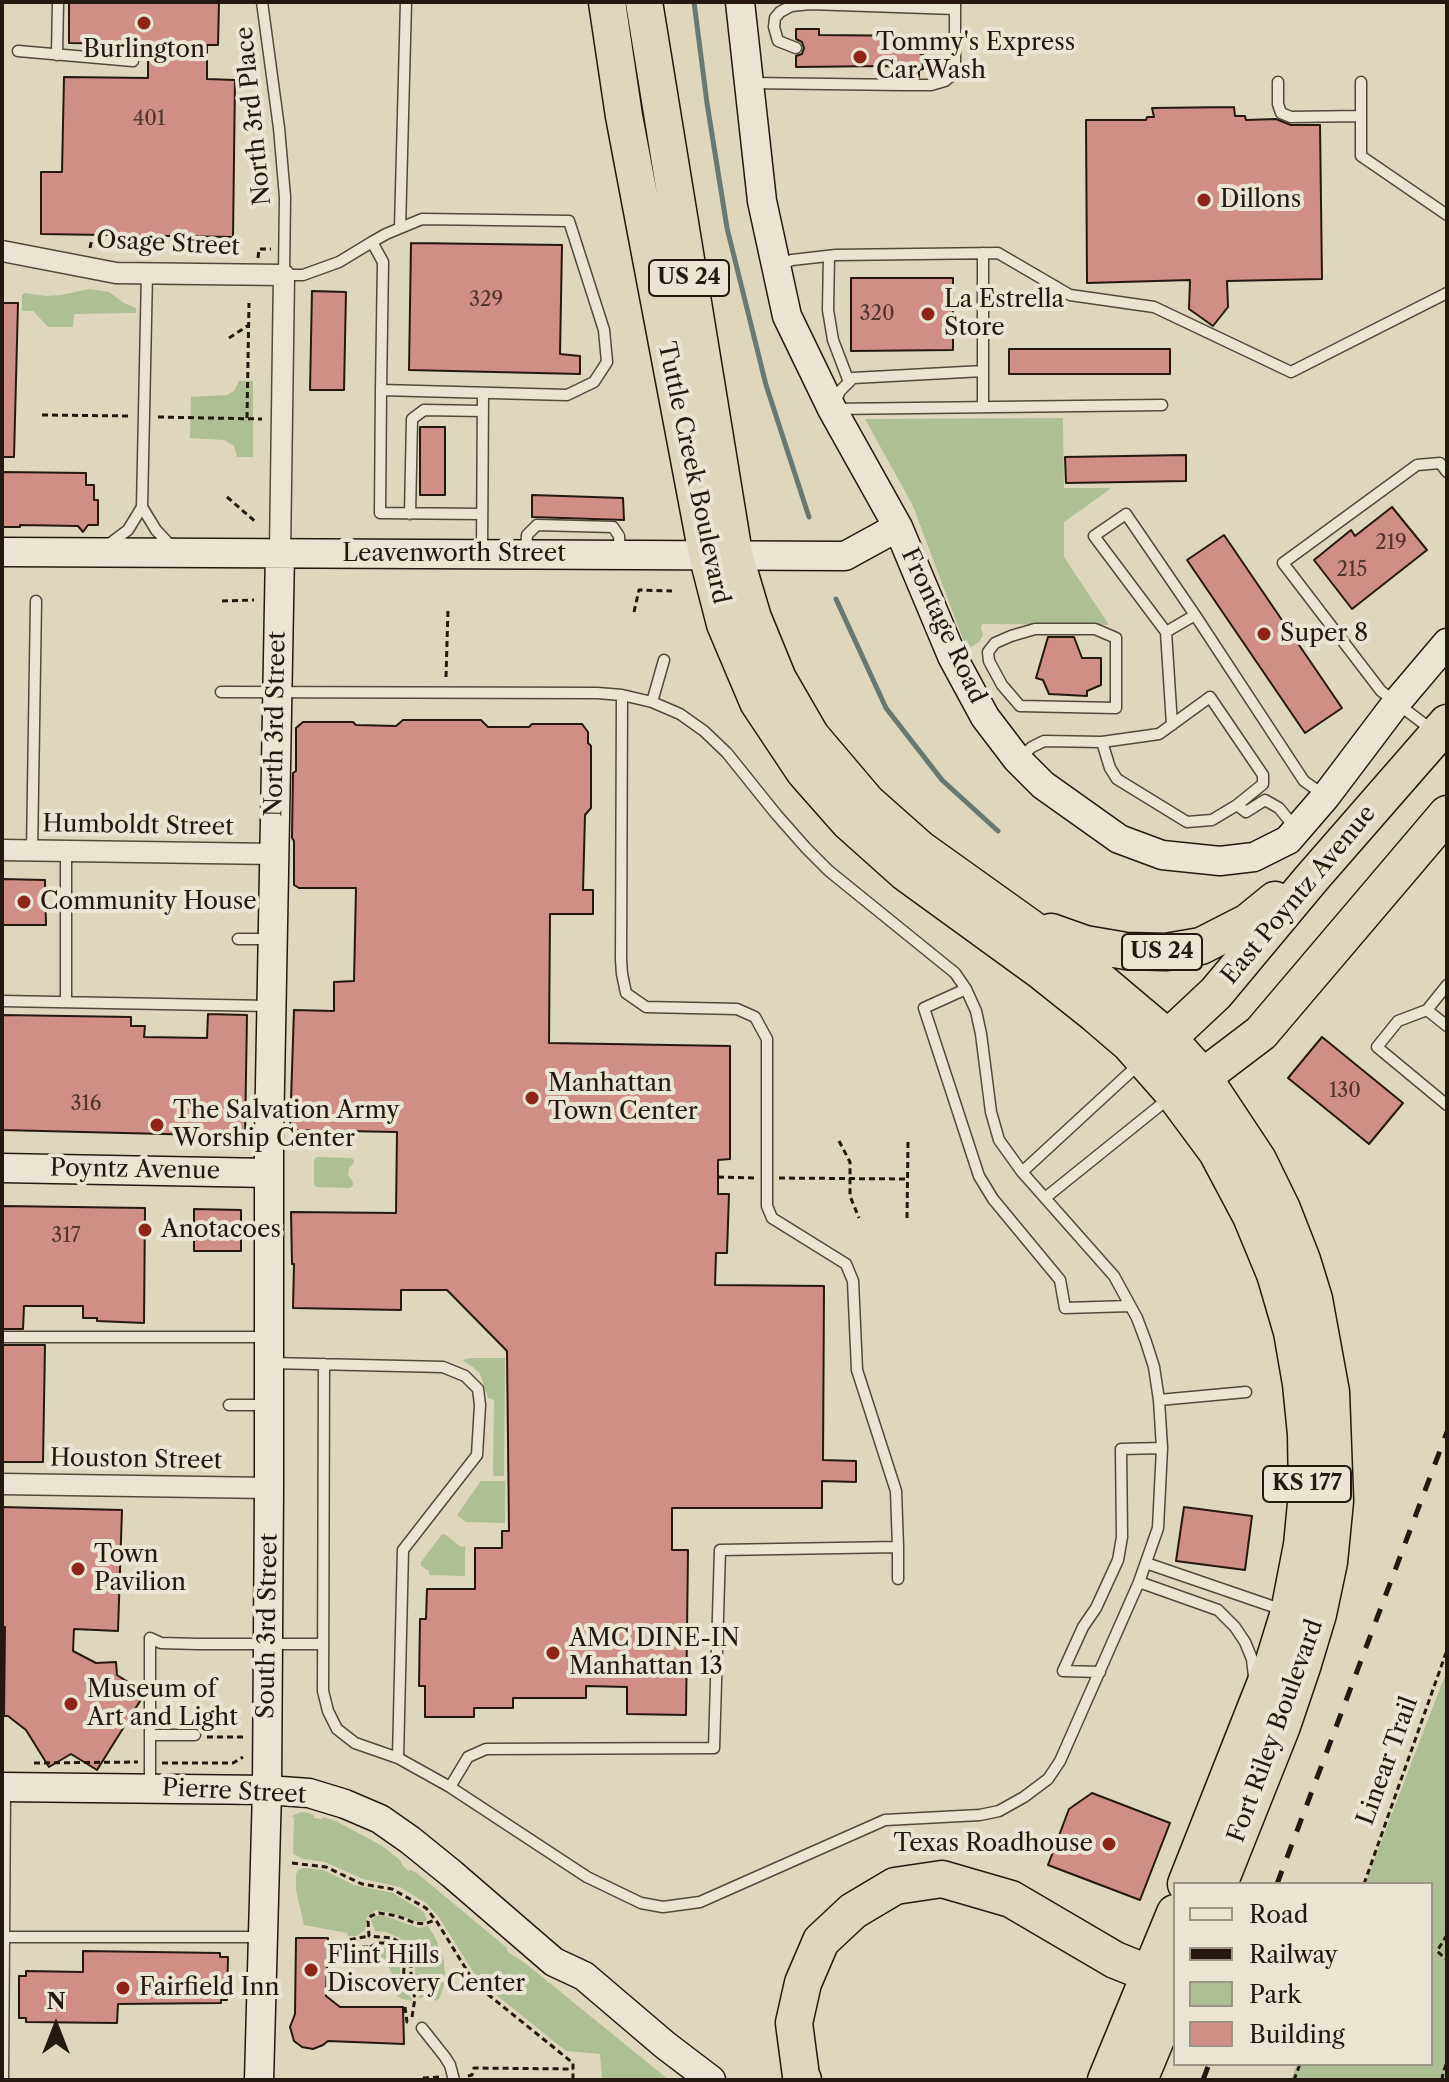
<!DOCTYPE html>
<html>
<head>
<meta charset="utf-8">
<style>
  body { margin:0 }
  #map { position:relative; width:1449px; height:2082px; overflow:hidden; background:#dfd7bb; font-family:"Libre Caslon Text",serif }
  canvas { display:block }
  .frame { position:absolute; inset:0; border:4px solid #25180e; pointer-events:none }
  .legend { position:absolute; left:1173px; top:1882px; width:260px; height:184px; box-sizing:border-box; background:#eae5d3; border:2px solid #9b9384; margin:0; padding:10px 14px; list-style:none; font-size:24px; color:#25180e }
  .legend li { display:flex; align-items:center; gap:16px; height:40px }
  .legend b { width:40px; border:2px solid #9b9384 }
  .north { position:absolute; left:16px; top:1986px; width:80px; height:80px; -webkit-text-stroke:6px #eae5d3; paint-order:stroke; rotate:0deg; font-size:22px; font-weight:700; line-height:32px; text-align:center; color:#25180e }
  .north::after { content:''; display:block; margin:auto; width:28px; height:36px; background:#25180e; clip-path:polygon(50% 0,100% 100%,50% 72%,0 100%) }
</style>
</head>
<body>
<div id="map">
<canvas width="1449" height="2082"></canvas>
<div class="frame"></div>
<ul class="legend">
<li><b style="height:10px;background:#eae5d3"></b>Road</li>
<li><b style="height:10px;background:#25180e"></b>Railway</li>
<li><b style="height:22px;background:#aebf93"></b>Park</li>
<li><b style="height:22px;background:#d08f85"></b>Building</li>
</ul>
<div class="north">N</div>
</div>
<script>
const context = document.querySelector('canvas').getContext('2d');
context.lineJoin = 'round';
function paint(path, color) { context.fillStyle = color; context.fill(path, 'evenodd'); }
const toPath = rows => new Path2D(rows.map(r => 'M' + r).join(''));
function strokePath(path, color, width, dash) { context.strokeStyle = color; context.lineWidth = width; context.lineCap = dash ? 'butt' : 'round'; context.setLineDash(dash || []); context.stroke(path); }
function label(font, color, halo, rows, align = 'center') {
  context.font = font + ' "Libre Caslon Text",serif'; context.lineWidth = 8; context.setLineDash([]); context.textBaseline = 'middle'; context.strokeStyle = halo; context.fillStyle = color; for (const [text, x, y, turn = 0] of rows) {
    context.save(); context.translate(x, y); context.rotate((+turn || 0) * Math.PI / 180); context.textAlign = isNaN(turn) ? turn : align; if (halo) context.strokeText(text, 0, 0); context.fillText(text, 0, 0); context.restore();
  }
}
paint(toPath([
  [89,289,109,292,124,303,136,308,136,313,74,314,73,327,48,327,33,311,22,311,22,295,25,293,46,296,61,295],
  [239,381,253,381,253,457,237,457,234,446,224,440,190,438,191,397,227,395,234,391],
  [1063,418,1064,488,1110,488,1109,490,1064,522,1064,557,1109,625,982,624,981,628,983,635,979,642,967,650,913,506,865,419],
  [317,1157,351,1158,354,1160,353,1164,349,1168,348,1175,353,1182,353,1185,350,1188,317,1187,314,1185,314,1160],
  [470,1358,505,1358,504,1476,494,1476,493,1473,494,1400,488,1398,480,1374,473,1367,462,1360],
  [481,1481,505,1481,505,1523,466,1522,457,1515],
  [442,1534,446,1535,461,1547,465,1546,465,1576,429,1575,429,1571,421,1566,421,1562],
  [1447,1670,1447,2080,1291,2080,1297,2064,1431,2064,1431,1884,1365,1884],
  [301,1812,309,1813,314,1815,314,1818,322,1819,323,1817,336,1821,384,1847,401,1861,403,1866,409,1871,411,1870,418,1874,506,1947,508,1952,525,1963,669,2080,602,2080,600,2054,566,2051,485,1986,487,1983,483,1978,479,1981,438,1916,426,1903,400,1887,363,1879,325,1862,303,1859,293,1854,294,1818,292,1816],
  [303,1868,323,1870,354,1885,393,1893,424,1912,427,1920,424,1922,414,1921,392,1913,376,1910,367,1917,365,1930,357,1936,348,1936,347,1933,304,1925,296,1890,296,1874,299,1869],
  [378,1915,385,1916,419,1928,428,1926,435,1937,443,1957,446,1980,439,1999,435,2001,429,1993,420,1999,416,1986,414,1955,400,1938,386,1932,375,1931,371,1920],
  [380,1947,391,1949,397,1957,400,1966,400,1987,411,1997,412,2001,402,1999,395,1994,392,1990,394,1979,390,1969,384,1963,372,1957,374,1951]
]), '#aebf93');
strokePath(toPath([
  [694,2,707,103,727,228,766,385,809,517],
  [836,599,886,708,942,780,998,831]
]), '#677970', 5);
const building = toPath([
  [69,2,219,2,218,45,207,45,207,79,235,80,233,237,41,234,41,172,62,172,64,77,148,78,148,44,69,43,69,2],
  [796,29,819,29,819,35,923,36,923,39,918,41,915,47,917,52,923,55,923,69,919,70,919,77,902,77,902,69,886,66,796,67,796,56,802,54,804,48,802,42,796,39,796,29],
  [1234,107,1235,116,1245,116,1246,120,1276,119,1291,125,1320,125,1322,279,1227,281,1228,307,1213,326,1189,309,1190,280,1087,283,1086,120,1146,120,1147,117,1154,117,1152,108,1234,107],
  [411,243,562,245,560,354,580,356,580,374,409,370,411,243],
  [851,278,953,278,953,350,851,351,851,278],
  [312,291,346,292,344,390,310,390,312,291],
  [2,303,18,303,14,457,2,457,2,303],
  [1009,349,1170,349,1170,374,1009,374,1009,349],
  [420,427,445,427,445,495,420,495,420,427],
  [1186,455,1186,481,1066,483,1065,457,1186,455],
  [2,472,86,473,86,485,94,485,94,500,98,500,98,525,88,525,83,532,78,526,20,525,20,527,2,527,2,472],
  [532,495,623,498,624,520,532,517,532,495],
  [1392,507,1427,550,1352,609,1314,560,1351,530,1355,536,1392,507],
  [1224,535,1342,708,1305,733,1187,560,1224,535],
  [1048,637,1074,637,1082,658,1101,658,1101,685,1087,691,1087,696,1049,694,1043,680,1036,678,1048,637],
  [403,720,481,720,488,727,529,727,532,724,582,724,588,732,588,743,591,746,591,808,585,815,583,890,593,890,593,914,550,914,549,1043,730,1046,730,1159,718,1160,718,1194,729,1194,727,1253,716,1253,715,1285,824,1286,823,1460,856,1461,856,1482,822,1481,822,1508,672,1508,672,1550,688,1550,686,1715,627,1714,627,1687,586,1686,586,1698,513,1698,513,1708,474,1708,474,1717,425,1717,425,1686,419,1686,420,1619,426,1619,427,1589,475,1589,475,1548,502,1548,502,1531,509,1531,507,1351,447,1290,401,1290,401,1310,293,1308,294,1264,292,1264,291,1212,396,1213,397,1132,290,1130,294,1010,334,1011,334,982,354,981,356,888,299,888,294,885,294,841,292,838,293,773,296,771,296,728,303,722,353,722,356,725,396,726,403,720],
  [2,879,45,880,46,925,2,925,2,879],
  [208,1014,247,1015,245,1136,2,1130,2,1015,131,1017,131,1026,145,1026,144,1037,207,1038,208,1014],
  [1322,1037,1403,1103,1369,1144,1288,1078,1322,1037],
  [2,1206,145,1208,144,1323,97,1321,97,1318,83,1318,83,1306,24,1306,23,1329,2,1329,2,1206],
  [194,1209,241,1210,241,1251,194,1251,194,1209],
  [2,1345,45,1345,43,1462,2,1462,2,1345],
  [2,1507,122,1510,118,1631,74,1629,73,1651,96,1663,116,1662,117,1675,142,1691,142,1698,97,1770,71,1754,49,1767,26,1730,8,1716,4,1716,5,1627,2,1627,2,1507],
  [1184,1507,1252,1516,1245,1570,1176,1561,1184,1507],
  [1092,1793,1170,1823,1140,1900,1048,1865,1069,1809,1092,1793],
  [296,1938,328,1938,326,1996,340,2007,403,2007,404,2044,328,2041,323,2045,313,2049,302,2047,294,2041,290,2027,295,2014,296,1938],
  [83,1951,220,1953,220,1957,228,1957,227,2000,221,2000,221,2003,118,2004,117,2023,26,2022,26,2018,19,2018,19,1976,26,1976,26,1971,83,1972,83,1951]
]);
paint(building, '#d08f85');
strokePath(building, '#25180e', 2);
const lane = toPath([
  [262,2,279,128,285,197,284,275,303,275,339,262,372,242,386,234,422,219,569,221,604,330,607,362,594,382,567,395,381,390,383,262,372,242],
  [923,47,956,45],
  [796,48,778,41,774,27,775,18,780,12,791,6,810,4,955,9],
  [18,51,133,61],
  [57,55,58,2],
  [1278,82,1278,104,1281,113,1291,117,1361,116],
  [1361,82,1361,156,1447,215],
  [751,83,904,85,931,85,945,81,951,76,955,68,955,2],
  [400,228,406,2],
  [983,253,983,407],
  [829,256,828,310,833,340,849,382],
  [777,266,792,260,836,255,998,253,1070,295,1154,307,1291,372,1447,293],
  [983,371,853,378,840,391,832,409,1162,405],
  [381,390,380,513,482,514],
  [142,507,156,530,172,547],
  [410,514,412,419,424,410,483,411],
  [108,545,128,530,142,507,147,273],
  [482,552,483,393],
  [526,552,527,535,537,525,613,527,619,536,620,554],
  [1035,629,1095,629,1116,638,1116,708,1020,706,1002,685,989,661,988,652,995,643,1011,636,1035,629],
  [1166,632,1094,536,1126,514,1195,615,1304,781,1324,795],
  [221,692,597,693,622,695,652,702,680,714,704,731,727,753,776,814,806,848,829,871,955,973,966,989,976,1011,981,1034,991,1112,999,1140,1022,1172,1114,1276,1137,1318,1146,1342,1154,1367,1159,1400,1162,1448,1158,1528,1139,1582,1060,1761,1048,1779,1024,1797,999,1811,980,1815,885,1820,700,1902,663,1907,641,1903,587,1877,450,1787,398,1758,355,1743,337,1729,328,1711,323,1691,324,1364],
  [652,702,664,660],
  [1172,725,1166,632,1195,615],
  [1432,730,1381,691,1283,563,1417,465,1440,463,1447,472],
  [1102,742,1110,768,1117,779,1187,822,1212,820,1237,805,1246,812,1265,800,1279,808,1296,829],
  [1019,758,1032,747,1044,741,1102,742,1159,734,1210,697,1263,775,1263,784,1237,805],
  [32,851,36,601],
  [66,851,66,1002],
  [238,939,270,939],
  [1447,985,1427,1010,1447,1026],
  [966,989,924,1008,979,1176,993,1199,1060,1280,1065,1308,1130,1306],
  [2,1001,269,1006],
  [1427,1010,1398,1021,1377,1047,1447,1105],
  [1022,1172,1138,1065],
  [1045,1198,1168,1099],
  [2,1337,267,1337],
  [271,1363,443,1367,465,1376,478,1389,480,1405,477,1455,403,1550,398,1758],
  [1159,1400,1246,1392],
  [229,1405,267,1405],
  [898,1547,898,1579],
  [1146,1563,1283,1610],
  [1139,1582,1218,1610,1235,1627,1245,1642,1252,1659,1254,1677],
  [1100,1672,1063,1671,1083,1627,1096,1608,1118,1560,1122,1537,1121,1449,1162,1448],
  [150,1735,195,1735],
  [150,1786,150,1638,161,1643,198,1644,323,1644],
  [450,1787,468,1757,486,1749,714,1748,720,1550,898,1547,896,1491,857,1370,853,1281,846,1264,772,1218,767,1206,767,1039,755,1017,737,1009,646,1007,626,993,622,974,621,960,622,695],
  [4,1937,5,1789],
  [422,2028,445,2057,450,2065,454,2080],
  [3,2080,4,1937,262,1937]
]);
const street = toPath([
  [2,251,116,273,284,275,280,552],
  [2,850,274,854],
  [2,1484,269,1488]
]);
const secondary = toPath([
  [740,2,762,201,787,316,832,409,898,527,952,656,985,717,1017,759,1043,785,1119,839,1162,855,1220,861,1254,857,1288,840,1326,796,1397,702,1447,643],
  [2,552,845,556,898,527],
  [2,1168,269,1173],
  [2,1787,267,1790,309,1793,345,1804,380,1819,410,1840,452,1874,554,1962,584,1976,665,2045,711,2080],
  [259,2080,267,1790,269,1488,269,1137,280,552]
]);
const highway = toPath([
  [607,2,624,116,707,554,725,624,758,702,804,771,849,822,906,873,1041,971,1095,1014,1130,1044,1174,1094,1217,1152,1251,1216,1275,1274,1292,1332,1301,1384,1306,1434,1307,1493,1302,1545,1289,1612,1273,1664,1186,1884],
  [644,2,734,554,753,618,778,679,811,736,867,802,920,849,1060,949,1098,979,1168,1038,1203,1077,1258,1160,1282,1209,1302,1260,1314,1299,1331,1392,1335,1501,1329,1562,1318,1614,1302,1667,1282,1726,1219,1884],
  [1051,932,1085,944,1126,951,1166,952,1201,946,1248,922,1275,900],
  [1151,1054,1216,993,1311,879,1447,723],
  [1182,1089,1203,1077,1261,1033,1447,814],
  [803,2080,801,2076,794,2023,803,1983,821,1941,853,1911,895,1886,942,1879,1011,1899,1115,1960,1175,1984],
  [1106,2080,1175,1913],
  [1139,2080,1175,1993]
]);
strokePath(lane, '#544839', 13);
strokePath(street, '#544839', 23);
strokePath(secondary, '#25180e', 31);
strokePath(highway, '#25180e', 39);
strokePath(toPath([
  [90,248,92,239],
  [258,258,259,249,271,249],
  [229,338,249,325],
  [42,415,130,416],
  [158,417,262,419],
  [247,418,249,303],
  [227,497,257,523],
  [222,601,254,600],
  [634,612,639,590,672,591],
  [446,677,448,609],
  [44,830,64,830],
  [839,1141,850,1162,850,1196,859,1218],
  [718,1177,756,1178],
  [779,1178,907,1179],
  [907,1218,908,1142],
  [207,1737,243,1737],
  [34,1763,138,1762],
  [162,1763,233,1763,243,1757],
  [292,1863,326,1867,362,1884,392,1889,426,1908,437,1922,471,1977,485,1992,573,2063,573,2080],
  [1364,1884,1447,1650],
  [1447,1935,1437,1951,1447,1960],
  [339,1943,340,1955,369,1954,370,1947,348,1948,348,1940,369,1936],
  [370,1947,378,1943,387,1943,399,1951,404,1966,403,1987,405,1990,412,1990],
  [405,2007,407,2022,409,2022],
  [412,2017,415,1998,411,1985,411,1962,409,1954,399,1942,392,1938,369,1936,368,1921,371,1916,379,1913,397,1916,415,1923,425,1924,435,1920],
  [468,2076,472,2075,474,2068,573,2069],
  [423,2078,439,2077],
  [1294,2080,1300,2064],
  [1442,2080,1443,2073,1447,2062]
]), '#25180e', 3, [6, 4]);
strokePath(lane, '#eae5d3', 10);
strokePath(street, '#eae5d3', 20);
strokePath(secondary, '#eae5d3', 28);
strokePath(highway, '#dfd7bb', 36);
strokePath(toPath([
  [1277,1884,1447,1432],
  [1203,2080,1209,2064]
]), '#25180e', 5, [14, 14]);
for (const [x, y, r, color] of [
  [144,23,8,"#8f2418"],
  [860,57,8,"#8f2418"],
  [1204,200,8,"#8f2418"],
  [928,314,8,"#8f2418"],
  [1264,634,8,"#8f2418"],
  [24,902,8,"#8f2418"],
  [532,1098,8,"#8f2418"],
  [157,1125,8,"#8f2418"],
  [145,1230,8,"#8f2418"],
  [78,1569,8,"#8f2418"],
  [553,1653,8,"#8f2418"],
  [71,1704,8,"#8f2418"],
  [1109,1844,8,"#8f2418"],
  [311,1970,8,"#8f2418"],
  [123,1988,8,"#8f2418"]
]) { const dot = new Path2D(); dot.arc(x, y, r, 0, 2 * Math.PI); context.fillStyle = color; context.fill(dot); strokePath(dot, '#eae5d3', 3); }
label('20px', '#50362c', null, [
  ["401",149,119],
  ["329",486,300],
  ["320",877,314],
  ["219",1391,543],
  ["215",1352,570],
  ["130",1345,1091],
  ["316",86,1104],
  ["317",66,1236]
]);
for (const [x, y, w] of [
  [689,278,80],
  [1162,952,80],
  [1307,1484,88]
]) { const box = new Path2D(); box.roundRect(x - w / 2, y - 18, w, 36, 6); context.fillStyle = '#eae5d3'; context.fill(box); strokePath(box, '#25180e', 2); }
label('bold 22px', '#25180e', null, [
  ["US 24",689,278],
  ["US 24",1162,952],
  ["KS 177",1307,1484]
]);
label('24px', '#25180e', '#eae5d3', [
  ["Tommy's Express",876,43],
  ["Car Wash",876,71],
  ["Burlington",144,50,"center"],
  ["Dillons",1220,200],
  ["La Estrella",944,300],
  ["Store",944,328],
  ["Super 8",1280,634],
  ["Community House",40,902],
  ["Manhattan",548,1084],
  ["Town Center",548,1112],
  ["The Salvation Army",173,1111],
  ["Worship Center",173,1139],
  ["Anotacoes",161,1230],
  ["Town",94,1555],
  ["Pavilion",94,1583],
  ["AMC DINE-IN",569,1639],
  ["Manhattan 13",569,1667],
  ["Museum of",87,1690],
  ["Art and Light",87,1718],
  ["Texas Roadhouse",1093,1844,"right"],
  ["Flint Hills",327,1956],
  ["Discovery Center",327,1984],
  ["Fairfield Inn",139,1988]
], 'left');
label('24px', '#25180e', '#eae5d3', [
  ["North 3rd Place",254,116,-96],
  ["Osage Street",168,244,3],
  ["Tuttle Creek Boulevard",693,473,78],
  ["Leavenworth Street",454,554],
  ["Frontage Road",943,626,65],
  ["North 3rd Street",276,724,-89],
  ["Humboldt Street",138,826,1],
  ["East Poyntz Avenue",1299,895,-50],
  ["Poyntz Avenue",135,1170,1],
  ["Houston Street",136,1460,1],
  ["South 3rd Street",268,1626,-89],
  ["Fort Riley Boulevard",1276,1731,-70],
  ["Linear Trail",1388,1761,-70],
  ["Pierre Street",234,1792,3]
]);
</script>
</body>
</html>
